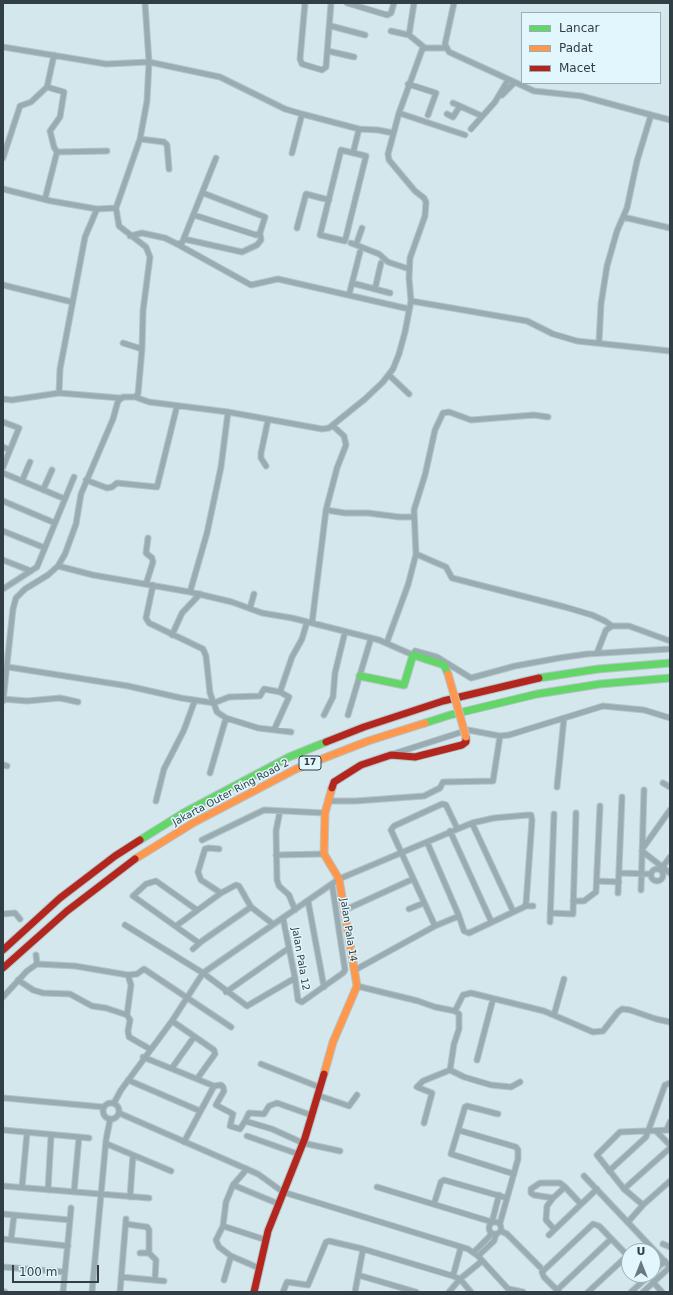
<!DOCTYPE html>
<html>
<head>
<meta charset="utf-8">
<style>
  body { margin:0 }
  #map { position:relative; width:673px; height:1295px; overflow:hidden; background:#d4e7ec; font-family:"DejaVu Sans",sans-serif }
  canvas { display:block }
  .frame { position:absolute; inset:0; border:4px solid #313e43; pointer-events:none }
  .legend { position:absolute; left:521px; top:12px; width:140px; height:72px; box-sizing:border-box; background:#e2f6fd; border:1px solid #9bacb3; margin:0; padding:5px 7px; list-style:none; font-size:12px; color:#313e43 }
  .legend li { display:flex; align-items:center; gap:8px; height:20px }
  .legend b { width:20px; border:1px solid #9bacb3 }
  .north { position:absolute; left:621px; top:1243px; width:40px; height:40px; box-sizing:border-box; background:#e2f6fd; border:1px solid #9bacb3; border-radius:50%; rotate:0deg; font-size:11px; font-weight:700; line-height:16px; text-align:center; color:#313e43 }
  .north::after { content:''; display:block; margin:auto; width:14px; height:18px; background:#6a797e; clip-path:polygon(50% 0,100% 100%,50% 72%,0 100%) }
  .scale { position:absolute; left:12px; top:1265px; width:87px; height:18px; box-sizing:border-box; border:2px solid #313e43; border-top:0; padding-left:5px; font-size:12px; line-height:14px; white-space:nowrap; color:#313e43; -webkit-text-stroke:3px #e2f6fd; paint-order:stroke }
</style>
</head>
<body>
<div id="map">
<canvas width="673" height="1295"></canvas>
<div class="frame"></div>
<ul class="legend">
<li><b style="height:5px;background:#63d668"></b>Lancar</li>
<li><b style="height:5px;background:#ff974d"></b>Padat</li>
<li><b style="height:5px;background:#b3261e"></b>Macet</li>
</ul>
<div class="north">U</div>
<div class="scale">100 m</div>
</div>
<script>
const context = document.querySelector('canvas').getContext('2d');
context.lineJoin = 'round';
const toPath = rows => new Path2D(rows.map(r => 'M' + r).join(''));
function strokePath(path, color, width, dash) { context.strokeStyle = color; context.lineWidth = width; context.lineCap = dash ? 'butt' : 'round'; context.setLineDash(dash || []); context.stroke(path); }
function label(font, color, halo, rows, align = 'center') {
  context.font = font + ' "DejaVu Sans",sans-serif'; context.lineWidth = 3; context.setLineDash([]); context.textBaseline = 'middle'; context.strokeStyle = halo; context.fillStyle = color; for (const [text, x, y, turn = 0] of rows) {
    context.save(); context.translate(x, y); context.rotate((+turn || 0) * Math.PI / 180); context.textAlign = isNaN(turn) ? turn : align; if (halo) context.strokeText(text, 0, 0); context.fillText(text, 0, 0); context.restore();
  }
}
const street = toPath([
  [305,3,300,59,302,64,322,70,326,67,331,3],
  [347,3,387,15,391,13,394,3],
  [454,3,445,44,449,52,534,91,581,96,670,120],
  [331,26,365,35],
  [391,31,409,35,425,48],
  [409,35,414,3],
  [3,47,106,64,149,62,220,77,285,109,302,114,359,129,378,130,393,133],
  [328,51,354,57],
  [408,84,436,93,428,115],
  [47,87,64,92,60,117,50,131,54,147,57,152],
  [502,95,514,83],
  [453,103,482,116],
  [399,113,465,135],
  [447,114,453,117,460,106],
  [471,129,495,102,508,80],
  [140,139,164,142,167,145,169,169],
  [341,150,366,156,345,241,320,235,341,150],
  [292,153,302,114],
  [353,153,359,129],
  [3,158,20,106,31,102,47,87,54,55],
  [3,189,51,201,97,209,116,208],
  [45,199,57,152,107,151],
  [194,215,256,235,260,233,265,217,203,193],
  [623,217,670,228],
  [297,228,306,194,329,200],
  [130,236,142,233,165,238,177,244,182,243,216,158],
  [184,239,242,252,257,245,261,240,260,233],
  [351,243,379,254,388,262,409,269],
  [177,244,251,285,278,279,409,309],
  [356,245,362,228],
  [352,283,390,293],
  [3,285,72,302],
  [375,289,381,263],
  [349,295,360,252],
  [411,301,409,278,410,258,425,216,426,202,424,198,415,191,389,160,388,154,399,113,422,50,425,48,445,48],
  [599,342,601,304,607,266,617,231,627,208,637,161,651,115],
  [123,343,142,349],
  [389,375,409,394],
  [59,393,60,369,85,237,97,209],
  [135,397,149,402,228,412,322,429,329,428,365,399,383,382,393,369,399,354,405,332,411,301,527,321,553,334,577,341,670,351],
  [3,399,12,400,59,393,120,398],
  [548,417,534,415,471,420,449,412,443,413,435,430,425,475,414,510,416,554,446,567,452,578,565,607,592,615,605,621,612,626],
  [3,422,19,428,3,467],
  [3,447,10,450],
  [266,466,261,458,261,453,268,420],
  [3,473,65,499],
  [86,480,107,488,112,487,117,483,157,487,177,406],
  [22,481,30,462],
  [43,490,52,470],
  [3,501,55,523],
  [326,510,345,513,368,513,399,517,412,517],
  [3,531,45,548],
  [3,560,31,571],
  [58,566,93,575,190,592,232,602,262,613,292,618,379,640,413,655,415,651,437,657,471,678,515,666,559,658,587,654,670,649],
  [146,584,153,562,152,558,146,553,148,538],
  [153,585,146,618,149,623,203,649,206,656,210,693,217,712,226,718,258,728,291,732],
  [3,589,37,567,74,477],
  [190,592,207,533,221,467,228,412],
  [250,608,254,594],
  [312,623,326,510,337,468,346,445,344,436,333,426],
  [172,635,182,613,200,594],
  [387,642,408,585,416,554],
  [597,653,606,630,612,626,629,626,670,641],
  [8,667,128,686,181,698,214,703,229,697,260,696,264,689,280,692],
  [3,699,27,701,60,698,78,702],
  [3,701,13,609,16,598,25,589,48,575,58,566,65,554,76,524,81,494,113,419,118,401,123,397,135,397,138,394,142,349,143,311,150,257,146,247,119,226,116,208,140,139,147,101,149,62,145,3],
  [324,715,333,697,335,673,345,632],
  [348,715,371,638],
  [274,730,289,697,280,692,292,657,302,639,307,622],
  [393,754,468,730,500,736,509,735,603,706,644,710,670,718],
  [3,765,7,766],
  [210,773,226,718],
  [663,783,670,787],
  [557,787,564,718],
  [156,801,164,769,184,730,195,700],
  [329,801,356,801,424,796,440,788,443,782,493,781,500,736],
  [280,811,276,831,277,880,279,886,289,895,295,910],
  [450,831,491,921],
  [202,840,264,810,325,813],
  [427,842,459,916,464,931,469,933,524,907,526,904,532,820,531,815,528,815,494,818,472,823],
  [643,848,670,810],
  [219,849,209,848,205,849,198,872,201,880,221,893],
  [642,851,670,873],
  [276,855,324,854],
  '651 875a6 6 0 1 1 12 0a6 6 0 1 1-12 0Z',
  [661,869,670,857],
  [619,873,651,874],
  [597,881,619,882],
  [641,890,644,790],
  [618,893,622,797],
  [308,901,324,987],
  [573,901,584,901,596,892,600,806],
  [525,906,533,906],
  [409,909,424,903],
  [197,910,156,881,146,884,133,896,199,943],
  [345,910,413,879],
  [550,913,573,914,576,813],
  [3,914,15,913,20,919],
  [283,918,295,978,298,1000,302,1002,343,973,345,970,332,884],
  [550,922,554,814],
  [125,925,203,973,247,1006,295,978],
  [176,926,221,893,236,885,239,886,251,907,273,924],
  [435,926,391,830,394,826,442,804,446,805,457,828],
  [193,949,202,941,251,907],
  [36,955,37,964],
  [355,970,435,926,459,916],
  [18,980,33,990,43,993,70,994,92,1006,106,1008,127,1015,130,1020,128,1031,129,1037,150,1049],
  [357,986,418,1001,435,1007,455,1011,459,1014,459,1029,454,1044,450,1070,423,1081,417,1087,432,1093,424,1123],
  [226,992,289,948],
  [3,997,27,971,37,964,75,966,128,975,137,974,144,969,231,1027],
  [455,1011,463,995,471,993,544,1011,593,1032,603,1031,618,1012,622,1009,630,1010,656,1019,670,1022],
  [127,1015,131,985,128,975],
  [554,1015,564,979],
  [172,1021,214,1050,215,1054,197,1079],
  [143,1057,214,1086,184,1142],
  [477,1060,493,999],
  [261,1064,319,1087],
  [172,1068,194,1037],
  [450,1070,464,1077,491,1085,511,1087,520,1082],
  [128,1080,200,1111],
  [214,1086,221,1085,223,1087,224,1091,216,1105,233,1114,230,1126,240,1129,245,1121,272,1129,303,1143,340,1151],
  [317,1095,349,1106,357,1095],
  [4,1098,103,1107],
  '103 1111a8 8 0 1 1 16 0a8 8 0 1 1-16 0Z',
  [114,1103,121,1090,172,1021,203,973,339,879,472,823,513,911],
  [119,1113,258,1174,283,1192,468,1249,478,1256,511,1292],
  [498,1114,467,1106,465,1107,451,1154,514,1174],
  [245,1121,249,1113,264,1114,269,1106,277,1103,311,1115],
  [667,1129,670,1122],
  [3,1130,79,1137,74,1192],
  [458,1130,516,1147,518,1150,518,1159,500,1223],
  [656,1131,670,1145],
  [247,1136,298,1154],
  [79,1137,89,1138],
  [107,1144,171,1171],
  [609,1171,646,1137,665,1085,670,1083],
  [584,1176,670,1267],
  [233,1185,279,1204],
  [3,1186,149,1198],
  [22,1187,27,1133],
  [377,1187,492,1222,499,1195],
  [624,1189,670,1148],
  [48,1190,51,1136],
  [130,1197,133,1155],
  [553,1198,534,1195,531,1193,531,1189,540,1183,560,1183,565,1187,580,1203],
  [434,1204,441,1182,444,1180,507,1198],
  [643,1205,624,1189,597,1155,620,1132,670,1130],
  [3,1214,70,1220,63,1292],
  [70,1220,71,1208],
  '489 1228a6 6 0 1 1 12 0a6 6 0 1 1-12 0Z',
  [628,1222,643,1205,670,1181],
  [126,1224,147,1227,149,1230,149,1253],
  [223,1226,266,1240],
  [554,1229,546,1220,547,1206,553,1198,565,1187],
  [501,1231,507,1234,540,1267],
  [549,1235,597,1189],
  [3,1239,68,1246],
  [11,1240,14,1215],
  [663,1244,670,1247],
  [474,1252,489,1237,491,1233],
  [140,1253,149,1253,156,1260,155,1280],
  [231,1256,259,1268],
  [478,1256,494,1241,496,1234],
  [3,1267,65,1272],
  [653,1272,665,1261],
  [358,1275,416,1292],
  [453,1276,461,1247],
  [121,1277,164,1281],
  [224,1280,231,1256,219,1247,216,1240,223,1226,226,1202,233,1185,247,1169],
  [653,1282,662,1292],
  [509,1289,523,1292],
  [557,1290,611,1239],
  [3,1292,5,1292],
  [92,1292,106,1140,110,1120],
  [120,1292,126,1219],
  [283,1292,287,1282,308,1285,326,1242,329,1241,363,1249,453,1276,460,1279,471,1292],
  [355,1292,363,1249],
  [449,1292,460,1279,482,1261],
  [559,1292,544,1277,542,1272,593,1224,599,1226,629,1257],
  [588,1292,627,1256],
  [631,1292,650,1275],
  [643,1292,670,1267]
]);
const fast = toPath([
  [360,676,404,685,413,655,444,665,448,674],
  [539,678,598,669,670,663],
  [425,723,450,715,537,694,600,684,670,678],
  [140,840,185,812,289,757,326,742]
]);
const slow = toPath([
  [135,859,193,823,296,769,368,741,425,723],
  [324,1074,333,1042,357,986,339,879,324,854,325,813,332,788]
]);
const jam = toPath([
  [326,742,364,727,443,701,539,678],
  [332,788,334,782,361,765,391,755,415,757,462,745,466,742,466,737],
  [3,950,60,898,115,856,140,840],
  [3,968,67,911,135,859],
  [254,1292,268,1231,305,1138,324,1074]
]);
strokePath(street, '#b6c4c9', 7);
strokePath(fast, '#b6c4c9', 9);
strokePath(slow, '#b6c4c9', 9);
strokePath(jam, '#b6c4c9', 9);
strokePath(street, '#98acb2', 5);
strokePath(fast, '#63d668', 7);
strokePath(slow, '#ff974d', 7);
strokePath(jam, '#b3261e', 7);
const slowBridge = toPath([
  [448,674,466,737]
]);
strokePath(slowBridge, '#b6c4c9', 9, []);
strokePath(slowBridge, '#ff974d', 7);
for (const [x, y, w] of [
  [310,763,22]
]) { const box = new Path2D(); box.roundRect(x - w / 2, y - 7, w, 14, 3); context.fillStyle = '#e2f6fd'; context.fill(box); strokePath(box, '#313e43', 1); }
label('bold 9px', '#313e43', null, [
  ["17",310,763]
]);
label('10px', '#313e43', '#e2f6fd', [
  ["Jakarta Outer Ring Road 2",231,793,-28],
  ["Jalan Pala 14",348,930,81],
  ["Jalan Pala 12",300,959,80]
]);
</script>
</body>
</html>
